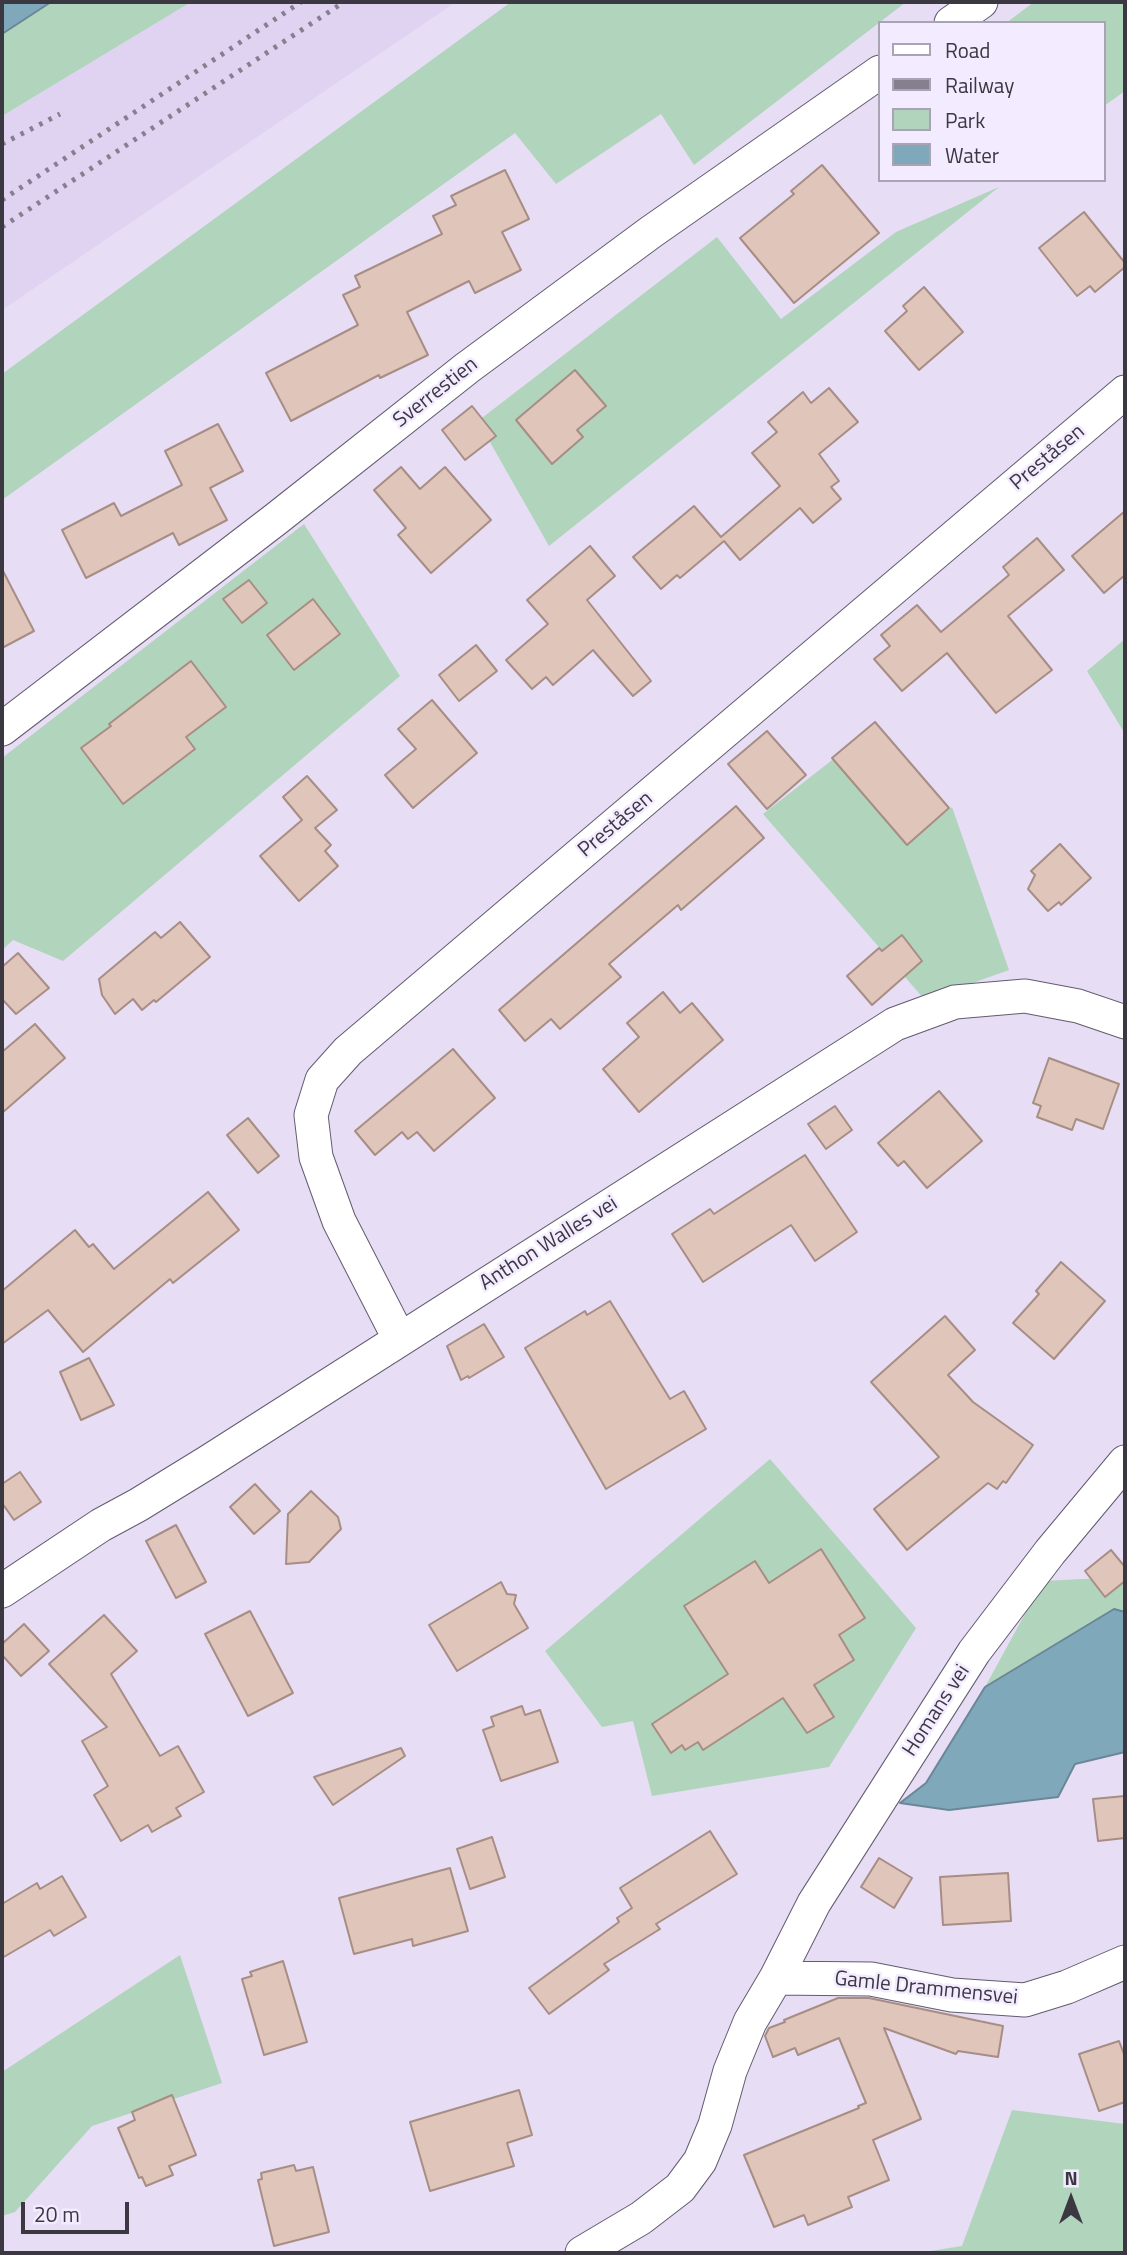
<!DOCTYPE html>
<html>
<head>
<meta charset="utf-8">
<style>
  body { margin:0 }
  #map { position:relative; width:1127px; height:2255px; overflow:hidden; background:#e7ddf5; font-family:"Titillium Web",sans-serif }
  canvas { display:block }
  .frame { position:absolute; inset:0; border:4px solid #3c3842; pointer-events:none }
  .legend { position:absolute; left:878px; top:21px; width:228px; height:161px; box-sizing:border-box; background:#f3ebff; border:2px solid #aaa3b3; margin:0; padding:9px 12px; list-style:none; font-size:21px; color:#3c3842 }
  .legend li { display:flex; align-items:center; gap:14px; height:35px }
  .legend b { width:35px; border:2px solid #aaa3b3 }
  .north { position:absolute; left:1036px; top:2164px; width:70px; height:70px; -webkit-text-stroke:5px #f3ebff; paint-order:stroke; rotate:0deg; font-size:19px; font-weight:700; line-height:28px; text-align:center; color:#3c3842 }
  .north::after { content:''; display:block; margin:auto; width:24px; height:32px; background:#3c3842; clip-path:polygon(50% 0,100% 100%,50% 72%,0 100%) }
  .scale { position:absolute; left:21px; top:2202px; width:108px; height:32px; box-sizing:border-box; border:4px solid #3c3842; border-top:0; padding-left:9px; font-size:21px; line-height:24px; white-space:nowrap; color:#3c3842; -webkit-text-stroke:5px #f3ebff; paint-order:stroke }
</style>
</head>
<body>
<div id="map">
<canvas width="1127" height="2255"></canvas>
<div class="frame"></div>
<ul class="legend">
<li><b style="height:9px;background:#fff"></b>Road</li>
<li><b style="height:9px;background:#867f8f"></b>Railway</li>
<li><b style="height:19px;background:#b1d4bc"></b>Park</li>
<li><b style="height:19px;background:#7fa9bb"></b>Water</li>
</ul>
<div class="north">N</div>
<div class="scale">20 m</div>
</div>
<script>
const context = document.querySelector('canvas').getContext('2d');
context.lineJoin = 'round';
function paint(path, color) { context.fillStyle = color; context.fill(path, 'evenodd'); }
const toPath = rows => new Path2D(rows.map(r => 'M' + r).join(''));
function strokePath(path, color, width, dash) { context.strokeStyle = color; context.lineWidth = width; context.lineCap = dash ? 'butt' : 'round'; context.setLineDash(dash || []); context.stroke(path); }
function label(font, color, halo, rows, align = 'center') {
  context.font = font + ' "Titillium Web",sans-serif'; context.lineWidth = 5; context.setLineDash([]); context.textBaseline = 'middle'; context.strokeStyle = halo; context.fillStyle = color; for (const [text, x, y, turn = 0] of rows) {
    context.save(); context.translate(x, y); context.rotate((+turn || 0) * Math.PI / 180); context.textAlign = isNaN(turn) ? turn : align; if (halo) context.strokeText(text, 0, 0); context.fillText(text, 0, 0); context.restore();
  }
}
paint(toPath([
  [191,2,456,2,2,310,2,116]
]), '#e0d3f2');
paint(toPath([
  [51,2,191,2,2,116,2,34],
  [511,2,906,2,694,165,661,114,556,184,515,133,2,500,2,374],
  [1034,2,1125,2,1125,91,1104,106,1104,23,1006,23],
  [999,187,549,546,478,421,717,237,781,319,896,232],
  [304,524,400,676,63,961,13,940,2,950,2,758],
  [1125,639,1125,734,1087,671],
  [836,757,910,842,952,807,1009,970,925,1000,763,814],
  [770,1459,916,1628,829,1767,652,1796,633,1721,602,1727,545,1651],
  [1125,1577,1125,1612,1114,1609,985,1687,1043,1581],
  [180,1955,222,2083,92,2126,15,2212,2,2216,2,2072],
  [1012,2110,1125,2124,1125,2253,918,2253,962,2246]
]), '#b1d4bc');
const water = toPath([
  [2,2,51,2,2,34,2,2],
  [1114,1609,1125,1612,1125,1752,1075,1764,1058,1797,949,1810,900,1803,926,1783,985,1687,1114,1609]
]);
paint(water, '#7fa9bb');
strokePath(water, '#6b8797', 2);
const building = toPath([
  [822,165,879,233,794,303,740,238,794,194,791,191,822,165],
  [505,170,529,219,502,232,521,270,475,293,469,281,407,312,428,355,380,378,379,375,291,421,266,373,358,325,343,295,360,287,355,276,442,234,433,216,456,205,451,196,505,170],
  [1084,212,1125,263,1125,267,1095,292,1090,286,1077,296,1039,248,1084,212],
  [924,287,963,332,919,370,885,331,907,311,903,306,924,287],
  [575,370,606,406,577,430,583,437,552,464,516,420,575,370],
  [829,388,858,422,819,454,839,481,831,487,841,499,813,523,800,508,740,560,724,541,680,578,677,575,661,589,633,557,694,506,721,537,780,486,752,453,777,432,768,422,803,392,811,403,829,388],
  [472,406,496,436,465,460,442,430,472,406],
  [218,424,243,471,210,488,227,520,179,545,173,533,86,578,62,530,114,503,121,516,182,485,165,451,218,424],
  [401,467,420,489,445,467,491,520,431,573,398,535,406,528,374,490,401,467],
  [1125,511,1125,575,1104,593,1072,556,1125,511],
  [1037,538,1064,570,1008,616,1052,670,996,713,947,653,902,691,874,659,890,646,881,635,917,605,941,632,1009,575,1003,567,1037,538],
  [590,546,615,576,587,600,651,681,633,696,593,650,553,685,546,677,532,689,506,660,548,624,527,600,590,546],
  [2,569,34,631,2,648,2,569],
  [249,580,267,603,242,623,223,599,249,580],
  [313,599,340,634,294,670,267,635,313,599],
  [476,645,497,671,459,701,439,675,476,645],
  [191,661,226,707,186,737,195,749,123,804,81,748,111,726,109,724,191,661],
  [432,700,477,753,413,808,385,775,416,749,398,729,432,700],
  [875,722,949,808,907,845,832,758,875,722],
  [767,731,806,775,767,809,728,764,767,731],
  [307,776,337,810,315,828,331,845,325,851,338,866,299,901,260,856,302,820,283,797,307,776],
  [736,806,764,838,681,910,678,905,609,964,621,977,560,1029,551,1019,525,1041,499,1010,736,806],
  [1060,844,1091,878,1061,905,1059,902,1048,911,1028,889,1035,875,1031,871,1060,844],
  [180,922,210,957,156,1002,154,1000,142,1010,133,999,115,1014,102,995,99,979,155,932,161,938,180,922],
  [902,935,922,961,872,1005,847,976,879,948,882,951,902,935],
  [18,953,49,988,16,1014,2,999,2,967,18,953],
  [663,992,680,1013,692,1003,723,1040,639,1112,603,1069,639,1037,627,1023,663,992],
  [35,1024,65,1058,2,1113,2,1052,35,1024],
  [453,1049,495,1098,434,1151,417,1132,408,1139,402,1132,375,1155,355,1131,453,1049],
  [1049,1058,1119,1084,1103,1129,1076,1119,1072,1130,1037,1117,1041,1106,1033,1103,1049,1058],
  [939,1091,982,1141,927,1188,904,1161,898,1166,878,1143,939,1091],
  [835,1106,852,1130,826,1149,808,1124,835,1106],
  [248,1118,279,1156,258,1173,227,1135,248,1118],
  [805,1155,857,1232,815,1261,791,1225,703,1282,672,1234,710,1209,714,1214,805,1155],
  [208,1192,239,1230,173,1283,170,1279,83,1352,48,1310,2,1344,2,1291,75,1230,89,1247,93,1244,114,1269,208,1192],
  [1061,1262,1105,1301,1054,1359,1013,1323,1039,1294,1036,1291,1061,1262],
  [610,1301,670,1399,684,1391,706,1429,606,1489,525,1348,585,1311,587,1315,610,1301],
  [945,1316,975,1350,948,1375,973,1402,1033,1445,1006,1483,1003,1481,997,1489,988,1483,907,1550,874,1509,939,1457,871,1382,945,1316],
  [484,1324,504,1357,469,1378,468,1376,461,1380,447,1346,484,1324],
  [89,1358,114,1405,81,1420,60,1372,89,1358],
  [20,1472,41,1502,14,1520,2,1503,2,1484,20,1472],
  [255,1484,280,1511,254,1534,230,1507,255,1484],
  [311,1491,338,1517,341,1529,309,1562,286,1564,288,1514,311,1491],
  [176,1525,206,1582,176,1598,146,1541,176,1525],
  [821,1549,865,1618,839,1635,854,1660,814,1685,834,1717,807,1733,783,1698,703,1750,698,1742,685,1750,682,1745,671,1753,652,1724,728,1674,684,1606,755,1561,769,1583,821,1549],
  [1111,1550,1125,1567,1125,1581,1105,1597,1085,1571,1111,1550],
  [501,1582,507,1594,516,1595,514,1604,528,1628,457,1671,429,1625,501,1582],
  [250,1611,293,1693,248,1716,205,1634,250,1611],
  [104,1615,137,1651,111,1674,160,1756,178,1746,204,1792,176,1808,181,1816,166,1824,152,1832,148,1825,121,1841,94,1795,108,1786,82,1741,107,1727,49,1664,104,1615],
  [24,1624,49,1651,21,1676,2,1655,2,1644,24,1624],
  [522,1706,525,1715,540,1710,558,1762,501,1781,483,1730,494,1726,491,1717,522,1706],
  [401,1748,405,1756,333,1805,314,1777,401,1748],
  [1125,1796,1125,1838,1098,1841,1093,1799,1125,1796],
  [710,1831,737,1874,656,1924,660,1929,604,1964,609,1970,549,2014,529,1988,619,1922,617,1918,632,1908,620,1888,710,1831],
  [492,1837,505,1877,470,1889,457,1849,492,1837],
  [879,1858,912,1878,894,1908,861,1887,879,1858],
  [450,1868,468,1931,413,1946,412,1939,354,1954,339,1898,450,1868],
  [1008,1873,1011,1921,943,1925,940,1877,1008,1873],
  [62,1876,86,1917,54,1936,50,1930,2,1958,2,1904,37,1883,40,1889,62,1876],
  [283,1961,307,2042,264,2055,242,1979,252,1976,250,1972,283,1961],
  [838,1998,869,1998,1003,2026,998,2057,958,2051,956,2054,884,2028,921,2119,873,2140,889,2180,848,2197,852,2207,808,2225,804,2215,774,2227,744,2155,859,2108,858,2106,866,2103,839,2038,798,2055,795,2048,773,2057,765,2036,769,2028,785,2022,784,2020,838,1998],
  [1119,2041,1125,2057,1125,2102,1099,2111,1079,2054,1119,2041],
  [519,2090,532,2135,507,2143,514,2166,430,2191,410,2122,519,2090],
  [172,2095,196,2155,169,2166,173,2175,146,2186,142,2177,139,2178,118,2128,135,2120,132,2112,172,2095],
  [294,2165,296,2171,313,2167,329,2232,274,2246,258,2180,262,2179,261,2173,294,2165]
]);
paint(building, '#e0c5bb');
strokePath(building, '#a78d84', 2);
const street = toPath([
  [951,23,981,2],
  [2,729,276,519,467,368,651,232,880,72],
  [399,1338,339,1221,316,1157,311,1115,322,1080,348,1051,1125,392],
  [2,1591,101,1525,138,1505,208,1462,895,1024,955,1002,1025,996,1078,1006,1125,1022],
  [776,1978,871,1979,952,1995,1025,2000,1067,1987,1125,1962],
  [582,2253,641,2218,680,2188,700,2161,715,2125,730,2071,750,2022,776,1978,814,1903,974,1652,1050,1552,1125,1462]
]);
strokePath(street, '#635b6f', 35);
strokePath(street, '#fff', 33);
strokePath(toPath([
  [2,144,60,114],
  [2,200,301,2],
  [2,227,344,2]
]), '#867f8f', 5, [3.5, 7]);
label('21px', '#3c3842', '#f3ebff', [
  ["Sverrestien",436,393,-38],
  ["Preståsen",1048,458,-40],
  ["Preståsen",616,825,-40],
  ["Anthon Walles vei",549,1244,-32],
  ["Homans vei",937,1711,-57],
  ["Gamle Drammensvei",926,1989,6]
]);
</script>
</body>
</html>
